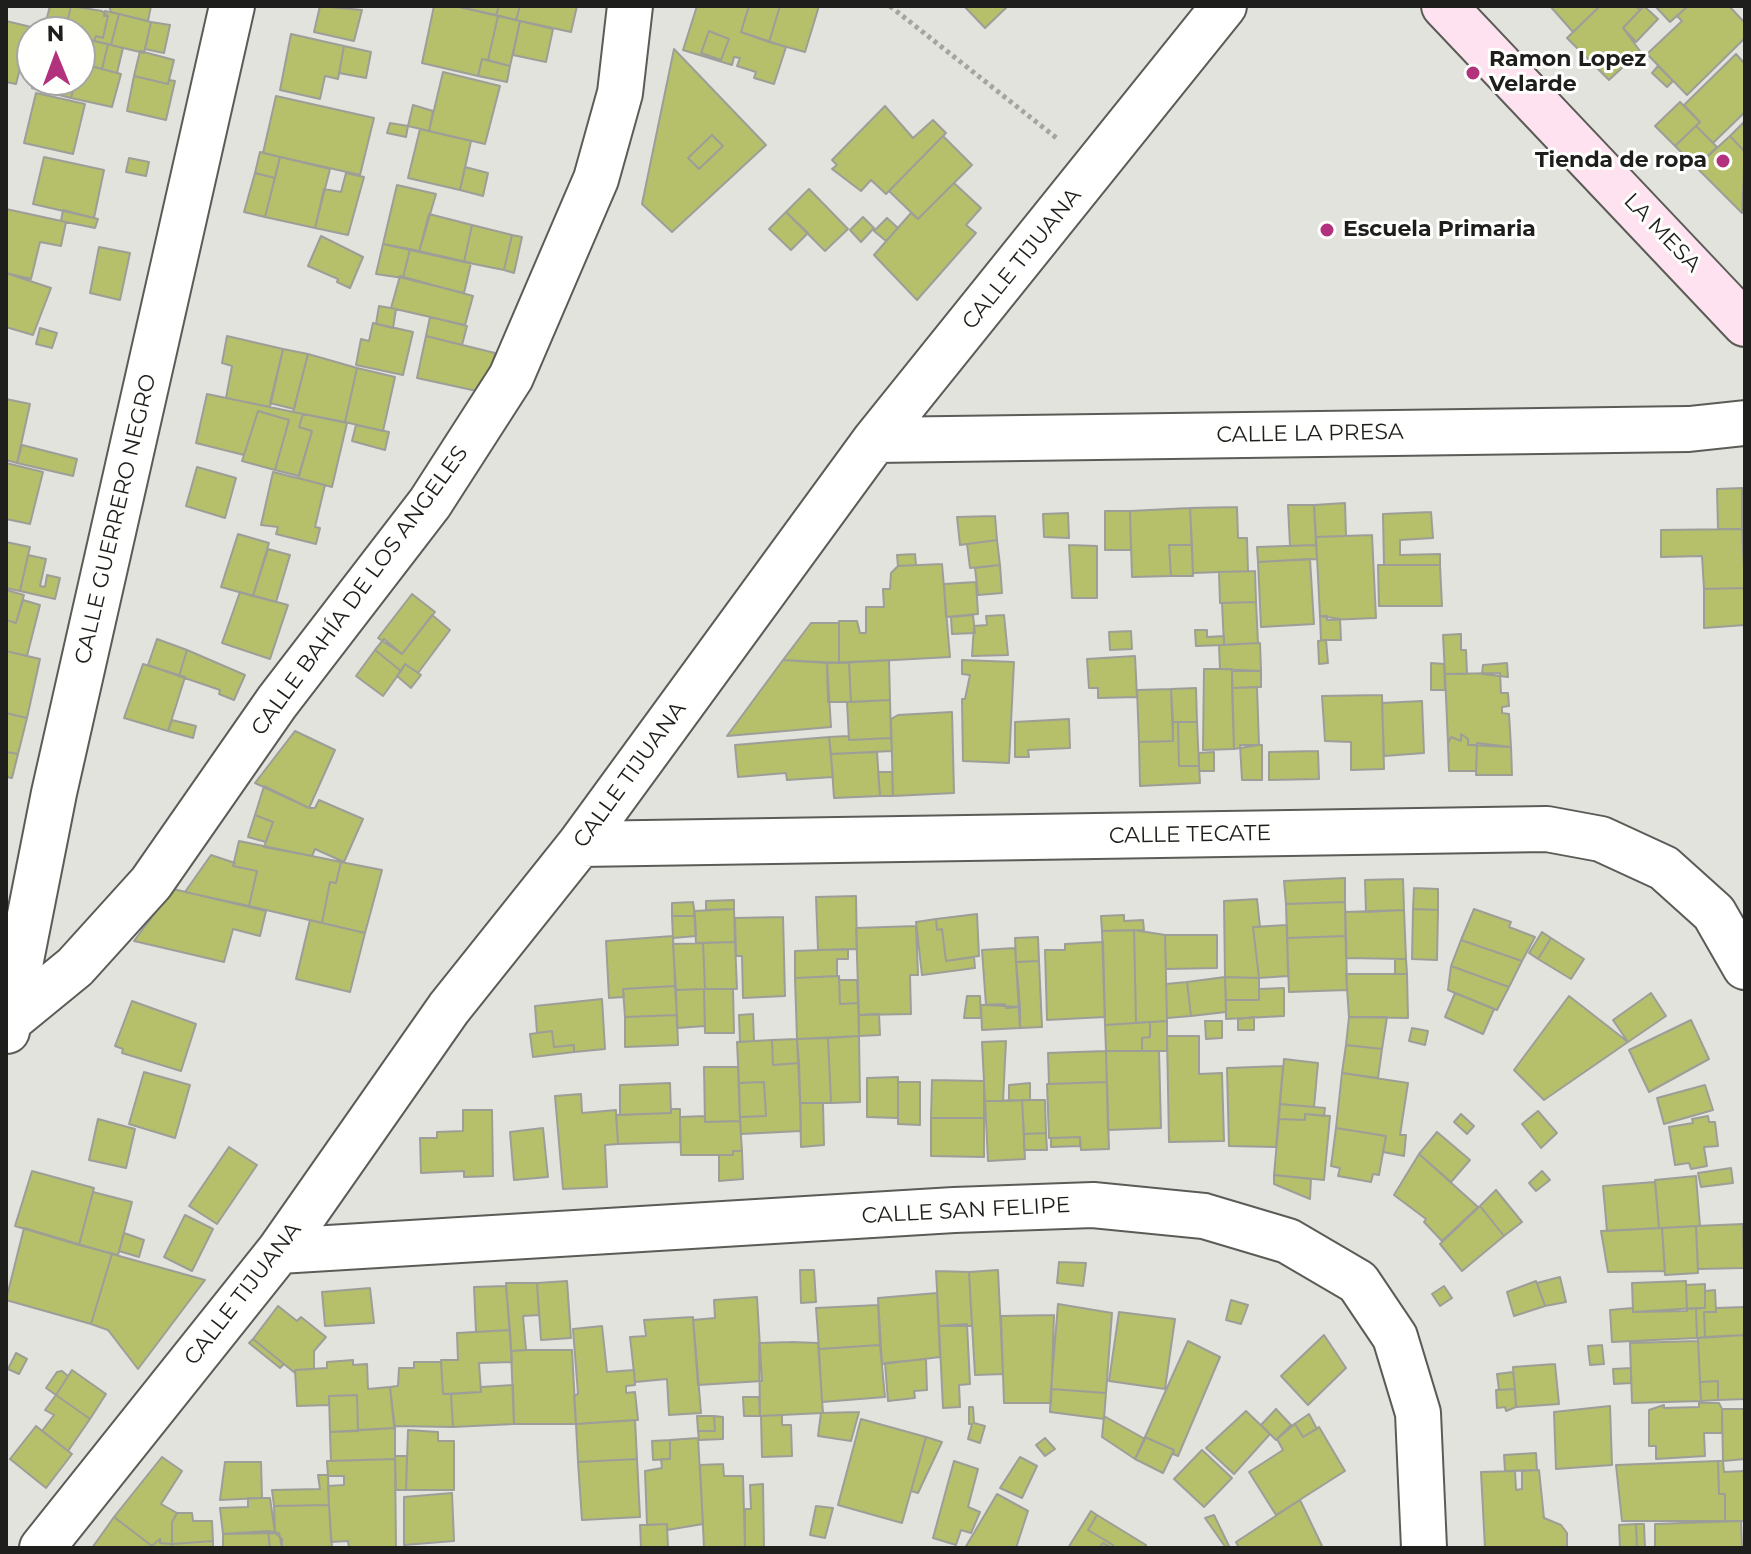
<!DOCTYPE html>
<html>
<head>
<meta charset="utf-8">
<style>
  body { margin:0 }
  #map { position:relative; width:1751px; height:1554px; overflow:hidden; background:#e2e3dd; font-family:Montserrat,sans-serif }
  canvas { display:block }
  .frame { position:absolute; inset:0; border:8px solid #1e1e1c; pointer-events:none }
  .north { position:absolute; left:16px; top:16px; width:80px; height:80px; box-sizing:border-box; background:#fffffe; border:2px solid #a5a5a4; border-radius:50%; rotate:359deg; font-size:22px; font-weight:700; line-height:32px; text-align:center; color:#1e1e1c }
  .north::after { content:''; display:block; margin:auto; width:28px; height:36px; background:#b3327d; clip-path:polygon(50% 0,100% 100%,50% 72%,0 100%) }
</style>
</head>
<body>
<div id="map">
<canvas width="1751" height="1554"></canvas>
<div class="frame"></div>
<div class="north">N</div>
</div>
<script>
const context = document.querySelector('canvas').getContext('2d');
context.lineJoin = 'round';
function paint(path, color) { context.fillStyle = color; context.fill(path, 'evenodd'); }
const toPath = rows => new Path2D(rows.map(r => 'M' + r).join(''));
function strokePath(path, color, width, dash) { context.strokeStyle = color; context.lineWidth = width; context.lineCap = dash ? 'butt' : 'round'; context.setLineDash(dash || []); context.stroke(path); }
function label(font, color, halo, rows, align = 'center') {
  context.font = font + ' Montserrat,sans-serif'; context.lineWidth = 6; context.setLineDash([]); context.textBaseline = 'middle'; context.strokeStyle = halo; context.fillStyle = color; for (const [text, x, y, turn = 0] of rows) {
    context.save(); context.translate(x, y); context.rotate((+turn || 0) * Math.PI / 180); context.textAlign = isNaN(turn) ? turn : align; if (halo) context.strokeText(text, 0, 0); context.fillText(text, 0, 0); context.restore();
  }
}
const building = toPath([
  [50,6,71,6,65,32,44,29,50,6],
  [71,6,102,11,108,16,103,38,96,36,94,41,80,38,80,32,65,32,71,6],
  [109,6,151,6,148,21,111,12,109,6],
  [320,6,362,10,354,41,314,32,320,6],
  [434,6,455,6,498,16,488,60,482,59,478,76,422,63,434,6],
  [455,6,499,6,496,15,455,6],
  [499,6,520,6,516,20,496,15,499,6],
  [520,6,577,6,571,32,516,20,520,6],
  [697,6,749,6,741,32,786,47,774,84,754,78,756,72,737,66,740,58,734,57,732,65,683,50,697,6],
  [709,31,729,39,721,60,701,53,709,31],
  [749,6,780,6,769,42,741,32,749,6],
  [780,6,819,6,805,52,769,42,780,6],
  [964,6,1008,6,985,28,964,6],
  [1550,6,1600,6,1573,32,1550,6],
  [1600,6,1636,6,1640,10,1623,28,1640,51,1609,80,1567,38,1600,6],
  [1644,6,1658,19,1636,42,1623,28,1644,6],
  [1655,6,1688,6,1670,22,1655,6],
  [1688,6,1729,6,1745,23,1745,38,1687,95,1647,54,1682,21,1677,16,1688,6],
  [105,11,119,14,111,45,94,41,96,36,103,38,108,16,104,16,105,11],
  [119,14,151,22,144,53,111,45,119,14],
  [498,16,520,21,510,66,488,60,498,16],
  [6,21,31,27,16,84,6,82,6,21],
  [520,21,553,29,546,62,513,55,520,21],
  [151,22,170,25,164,53,145,49,151,22],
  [709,31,729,39,721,60,701,53,709,31],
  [291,34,344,46,338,79,325,76,320,99,280,90,291,34],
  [80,38,108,44,102,69,80,63,80,38],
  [108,44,123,48,117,73,102,69,108,44],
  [344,46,371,52,366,78,339,73,344,46],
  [674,49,766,145,672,232,642,204,674,49],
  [712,135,723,146,699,169,688,158,712,135],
  [140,51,174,60,168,84,134,76,140,51],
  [1736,54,1745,64,1745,112,1713,143,1696,126,1700,122,1684,105,1736,54],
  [482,59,510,66,507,82,478,76,482,59],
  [80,63,121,74,112,107,71,98,76,80,80,80,80,63],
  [1658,66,1673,81,1667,87,1652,73,1658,66],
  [443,72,500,86,485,144,429,131,443,72],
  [134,76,168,84,169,80,175,81,166,120,127,111,134,76],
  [33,80,76,80,71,98,32,88,33,80],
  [36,93,85,104,73,154,24,143,36,93],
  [276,96,374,118,360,175,263,153,276,96],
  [1680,102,1700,122,1675,146,1655,126,1680,102],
  [413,105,433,111,429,131,408,126,413,105],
  [885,106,913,138,933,120,946,133,886,194,871,180,861,191,832,169,837,165,832,160,885,106],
  [1745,121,1745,152,1730,136,1745,121],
  [390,123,408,126,406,137,387,133,390,123],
  [1696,126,1717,147,1696,167,1675,146,1696,126],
  [420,129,471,141,460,190,408,178,420,129],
  [712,135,723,146,699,169,688,158,712,135],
  [943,136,972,165,918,219,889,191,943,136],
  [1730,136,1745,152,1742,213,1696,167,1730,136],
  [260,152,280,157,275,178,255,173,260,152],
  [44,157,104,170,94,218,33,204,44,157],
  [280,157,330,169,315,228,265,217,280,157],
  [129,158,149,162,146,176,126,172,129,158],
  [465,167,488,173,483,196,460,190,465,167],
  [255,173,275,178,265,217,244,212,255,173],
  [346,173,364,177,348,235,315,228,324,189,341,192,346,173],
  [954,183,981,208,966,225,976,233,917,300,874,255,911,213,918,219,954,183],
  [397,185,436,194,419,252,383,244,397,185],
  [809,189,848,229,825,251,786,212,809,189],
  [6,209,66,222,61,246,40,242,31,279,6,273,6,209],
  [63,210,98,219,95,228,61,221,63,210],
  [786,212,808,233,791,250,769,229,786,212],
  [429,214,472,225,464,262,419,252,429,214],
  [863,217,874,228,861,242,850,230,863,217],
  [887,218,898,228,886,241,874,231,887,218],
  [472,225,512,235,504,270,464,262,472,225],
  [512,235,522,237,514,273,504,270,512,235],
  [321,236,363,257,350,288,337,282,338,279,308,266,321,236],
  [383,244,410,249,403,278,376,274,383,244],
  [99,247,130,253,120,300,90,293,99,247],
  [410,249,471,263,464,293,403,278,410,249],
  [6,273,51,288,33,335,6,327,6,273],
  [400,276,473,296,465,325,391,308,400,276],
  [379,306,396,309,393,328,376,324,379,306],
  [430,317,467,326,462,345,426,336,430,317],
  [373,323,413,332,403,375,356,365,361,339,369,341,373,323],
  [40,328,57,333,52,348,36,344,40,328],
  [227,336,283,349,270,407,226,398,232,366,222,363,227,336],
  [426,336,495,353,486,393,417,378,426,336],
  [283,349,308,354,294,409,270,403,283,349],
  [308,354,357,368,345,422,293,412,308,354],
  [357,368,395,377,383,431,345,422,357,368],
  [207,394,303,414,299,427,312,431,299,476,275,470,289,420,258,411,244,455,196,443,207,394],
  [6,399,30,404,17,463,6,460,6,399],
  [258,411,289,420,275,470,242,461,258,411],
  [303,414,347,423,332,487,298,478,312,431,299,427,303,414],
  [356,425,389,432,385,450,352,441,356,425],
  [22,445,77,459,73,476,17,463,22,445],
  [6,463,43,472,30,524,6,519,6,463],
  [197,467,236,478,225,518,186,506,197,467],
  [273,472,325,485,315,527,320,528,316,544,276,534,278,527,261,525,273,472],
  [1742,488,1742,529,1718,529,1717,489,1742,488],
  [1345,503,1346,536,1316,537,1314,505,1345,503],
  [1288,505,1314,505,1316,545,1290,546,1288,505],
  [1237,507,1238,538,1247,538,1248,571,1193,573,1190,508,1237,507],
  [1190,508,1192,545,1169,545,1171,576,1132,577,1130,511,1190,508],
  [1105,511,1130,511,1131,550,1105,550,1105,511],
  [1431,512,1433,538,1400,540,1400,555,1440,554,1440,565,1384,565,1383,514,1431,512],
  [1068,513,1069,538,1044,537,1043,514,1068,513],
  [995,516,997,540,960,545,957,517,995,516],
  [1742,529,1745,588,1704,589,1702,556,1661,557,1661,530,1742,529],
  [238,534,269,543,253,596,221,587,238,534],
  [1372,535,1376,618,1327,620,1327,616,1320,616,1316,537,1372,535],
  [997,540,1000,565,970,568,967,544,997,540],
  [6,542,30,547,20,591,6,588,6,542],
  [1069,545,1097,546,1097,598,1072,598,1069,545],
  [1169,545,1192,545,1193,576,1171,576,1169,545],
  [1316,545,1317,559,1258,562,1257,547,1316,545],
  [268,549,290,555,276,602,253,596,268,549],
  [915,554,916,565,898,566,897,555,915,554],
  [28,555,46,559,40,586,45,587,47,575,60,578,55,599,20,591,28,555],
  [1310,559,1314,624,1261,627,1258,562,1310,559],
  [942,564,950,657,839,663,839,621,857,621,860,633,866,633,866,607,884,607,883,589,890,589,891,573,898,566,942,564],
  [1000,565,1002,593,978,595,975,568,1000,565],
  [1378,565,1440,565,1442,606,1379,606,1378,565],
  [1255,571,1256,602,1220,603,1219,572,1255,571],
  [976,582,978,614,946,617,944,584,976,582],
  [1745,588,1745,625,1704,628,1704,589,1745,588],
  [6,590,24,595,16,623,6,620,6,590],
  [240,592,288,605,270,659,222,643,240,592],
  [412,594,435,612,402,654,378,638,412,594],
  [23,600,40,605,27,656,6,651,6,620,16,623,23,600],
  [1256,602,1258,643,1224,645,1222,603,1256,602],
  [432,615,450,630,418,673,405,664,401,671,375,650,384,639,402,654,432,615],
  [973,615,975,633,952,634,951,617,973,615],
  [1004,615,1008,655,972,656,974,626,987,625,986,616,1004,615],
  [1320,616,1340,619,1341,640,1321,640,1320,616],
  [811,623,839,623,839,663,783,660,811,623],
  [1195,630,1207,630,1207,637,1224,636,1224,645,1196,646,1195,630],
  [1131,631,1132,649,1110,650,1109,632,1131,631],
  [1461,634,1461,650,1466,650,1467,674,1445,674,1443,635,1461,634],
  [157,639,187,650,179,676,148,665,157,639],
  [1326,640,1328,663,1319,664,1318,641,1326,640],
  [1260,643,1261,671,1220,669,1219,645,1260,643],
  [187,650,245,675,234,700,219,694,220,690,179,676,187,650],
  [375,650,401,671,383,696,356,676,375,650],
  [6,651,40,659,27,718,6,713,6,651],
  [1135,656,1137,697,1098,698,1098,688,1089,688,1087,659,1135,656],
  [783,660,827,663,831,727,727,736,783,660],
  [889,660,890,700,851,702,849,662,889,660],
  [962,660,1014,662,1009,763,963,761,962,699,965,699,970,675,962,674,962,660],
  [849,662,851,702,828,702,827,663,849,662],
  [1431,663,1444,664,1445,690,1431,690,1431,663],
  [1507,663,1508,677,1482,674,1483,665,1507,663],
  [143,664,185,677,168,731,124,718,143,664],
  [405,664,421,675,411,688,397,676,405,664],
  [1204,669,1232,669,1234,749,1203,750,1204,669],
  [1232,671,1261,671,1261,687,1232,688,1232,671],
  [1500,673,1501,693,1508,693,1509,706,1502,707,1502,713,1509,714,1511,747,1468,745,1468,739,1461,734,1461,741,1451,737,1448,743,1445,674,1500,673],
  [1257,687,1259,745,1234,749,1232,688,1257,687],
  [1196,688,1197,722,1173,722,1171,689,1196,688],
  [1171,689,1173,741,1139,742,1137,690,1171,689],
  [1382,695,1384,769,1351,770,1351,742,1325,741,1322,696,1382,695],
  [890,700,891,738,849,740,847,702,890,700],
  [1422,701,1424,753,1384,756,1382,703,1422,701],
  [952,712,954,793,893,796,891,719,898,715,952,712],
  [6,713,27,718,18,754,6,752,6,713],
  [1069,719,1070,748,1028,750,1029,757,1015,757,1015,722,1069,719],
  [172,720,196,726,193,738,168,731,172,720],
  [1173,722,1178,722,1179,766,1199,766,1200,783,1140,786,1139,742,1173,741,1173,722],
  [1178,722,1197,722,1199,766,1179,766,1178,722],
  [295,731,335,750,309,808,255,783,295,731],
  [1461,734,1468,739,1468,745,1477,745,1476,771,1449,771,1448,743,1451,737,1461,741,1461,734],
  [849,736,849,740,891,738,892,751,831,754,829,737,849,736],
  [829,737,833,777,787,780,786,773,738,777,735,745,829,737],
  [1477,743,1511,747,1512,775,1476,775,1477,743],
  [1240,745,1262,745,1262,780,1242,780,1240,745],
  [1318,751,1319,779,1269,780,1269,752,1318,751],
  [6,752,18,754,12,778,6,777,6,752],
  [877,752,880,796,834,798,831,754,877,752],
  [1214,752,1214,771,1199,771,1199,753,1214,752],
  [878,772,892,772,893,796,880,796,878,772],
  [264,786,309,808,315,808,319,800,363,819,344,862,315,849,312,856,264,847,273,822,255,815,264,786],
  [255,815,273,822,266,842,248,837,255,815],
  [239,841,341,862,336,883,330,882,322,923,249,906,257,871,233,866,239,841],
  [211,855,235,863,233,866,257,871,249,906,185,892,211,855],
  [341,862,382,870,365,933,322,923,330,882,336,883,341,862],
  [1345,878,1345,902,1286,904,1284,881,1345,878],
  [1403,879,1404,910,1366,912,1365,880,1403,879],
  [1414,888,1438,889,1438,910,1413,909,1414,888],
  [173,889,266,911,260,936,233,929,224,962,134,941,173,889],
  [856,896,857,949,818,950,816,897,856,896],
  [1257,899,1260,927,1253,927,1259,978,1225,977,1224,901,1257,899],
  [734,900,734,909,706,910,706,901,734,900],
  [693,902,695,916,672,916,672,903,693,902],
  [1345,902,1346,936,1287,938,1286,904,1345,902],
  [734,909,735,942,696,943,694,911,734,909],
  [1413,909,1438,910,1437,960,1412,959,1413,909],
  [1474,909,1511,922,1509,927,1535,937,1522,961,1461,940,1474,909],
  [1404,910,1406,959,1346,958,1345,912,1404,910],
  [977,914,979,956,946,961,942,929,937,930,936,919,977,914],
  [1124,915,1124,921,1143,920,1144,930,1102,931,1101,916,1124,915],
  [672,916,695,916,696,936,673,938,672,916],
  [783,917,785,996,743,998,742,956,736,956,735,918,783,917],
  [936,919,937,930,942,929,946,961,974,957,975,968,922,975,916,922,936,919],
  [310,920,365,933,350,992,296,979,310,920],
  [1287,925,1288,976,1259,978,1253,927,1287,925],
  [916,926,918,975,910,975,911,1014,859,1015,856,928,916,926],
  [1134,930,1165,935,1167,1021,1136,1023,1134,930],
  [1134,930,1136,1023,1105,1025,1102,931,1134,930],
  [1542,932,1551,938,1538,959,1529,953,1542,932],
  [1165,935,1217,935,1217,968,1166,969,1165,935],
  [673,936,675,986,623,989,624,997,609,998,606,941,673,936],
  [1346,936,1347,990,1289,992,1287,938,1346,936],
  [1038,937,1039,961,1016,962,1015,938,1038,937],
  [1551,938,1584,959,1571,979,1538,959,1551,938],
  [1461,940,1522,961,1509,987,1451,966,1461,940],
  [735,942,737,989,705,989,703,943,735,942],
  [1103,942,1105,1017,1047,1020,1045,950,1065,950,1065,944,1103,942],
  [703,943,705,989,676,990,673,944,703,943],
  [1015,948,1020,1007,986,1005,982,950,1015,948],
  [848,949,848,959,837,959,837,976,795,978,795,951,848,949],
  [1395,959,1406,959,1407,974,1395,974,1395,959],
  [1039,961,1042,1027,1020,1028,1016,962,1039,961],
  [1451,966,1509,987,1497,1010,1448,990,1451,966],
  [1346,974,1407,974,1408,1018,1349,1017,1346,974],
  [839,976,840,1004,858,1003,859,1036,797,1039,795,978,839,976],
  [1225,977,1259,978,1259,1000,1226,1000,1225,977],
  [1225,977,1226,1012,1191,1016,1187,982,1225,977],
  [839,980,857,980,858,1003,840,1004,839,980],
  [1187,982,1191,1016,1167,1018,1166,984,1187,982],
  [675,986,677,1015,625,1017,623,989,675,986],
  [1284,988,1284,1016,1226,1019,1226,1000,1259,1000,1259,989,1284,988],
  [704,989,705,1026,677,1028,676,990,704,989],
  [704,989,733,989,734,1033,705,1033,704,989],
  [1455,993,1494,1009,1483,1034,1445,1017,1455,993],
  [1651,993,1666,1016,1628,1042,1613,1020,1651,993],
  [967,996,980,996,981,1018,964,1018,967,996],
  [1569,996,1628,1042,1544,1100,1514,1070,1569,996],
  [602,999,605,1049,574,1052,574,1045,554,1047,552,1031,537,1033,535,1006,602,999],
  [132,1001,196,1024,181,1071,122,1053,123,1049,115,1046,132,1001],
  [1005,1004,1006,1008,1020,1007,1020,1028,982,1030,981,1005,1005,1004],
  [753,1014,754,1041,740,1042,739,1015,753,1014],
  [879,1014,880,1035,859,1036,859,1015,879,1014],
  [677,1015,678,1045,625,1047,625,1017,677,1015],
  [1254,1017,1254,1030,1238,1030,1238,1019,1254,1017],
  [1349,1017,1387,1017,1382,1049,1346,1045,1349,1017],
  [1691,1020,1709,1059,1649,1092,1629,1050,1691,1020],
  [1167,1021,1167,1051,1142,1051,1142,1038,1150,1037,1150,1022,1167,1021],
  [1205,1021,1222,1021,1222,1038,1206,1039,1205,1021],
  [1150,1022,1150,1037,1142,1038,1142,1051,1106,1051,1105,1025,1150,1022],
  [1412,1028,1428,1031,1425,1045,1409,1041,1412,1028],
  [552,1031,554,1047,574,1045,574,1052,533,1057,530,1034,552,1031],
  [859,1036,860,1102,831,1103,828,1038,859,1036],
  [1167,1036,1199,1036,1199,1074,1222,1073,1224,1141,1169,1142,1167,1036],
  [828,1038,831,1103,800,1103,797,1039,828,1038],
  [797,1039,799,1063,773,1065,772,1040,797,1039],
  [772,1040,773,1065,799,1063,801,1131,741,1134,740,1117,766,1116,764,1082,739,1083,737,1042,772,1040],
  [1006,1041,1003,1101,985,1101,982,1042,1006,1041],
  [1346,1045,1382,1049,1378,1078,1342,1073,1346,1045],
  [1106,1051,1159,1051,1161,1128,1108,1130,1106,1051],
  [1106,1051,1107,1082,1049,1084,1048,1053,1106,1051],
  [1284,1059,1318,1063,1314,1107,1280,1104,1284,1059],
  [1283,1066,1276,1147,1229,1146,1227,1068,1283,1066],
  [704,1067,738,1067,740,1121,705,1122,704,1067],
  [144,1072,190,1085,175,1138,129,1124,144,1072],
  [1342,1073,1408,1083,1400,1135,1406,1135,1404,1156,1383,1152,1386,1136,1336,1128,1342,1073],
  [898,1077,898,1118,867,1117,867,1078,898,1077],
  [932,1080,984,1081,984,1118,931,1118,932,1080],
  [764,1082,766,1116,740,1117,739,1083,764,1082],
  [898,1082,920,1082,920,1125,898,1124,898,1082],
  [1107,1082,1109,1149,1081,1150,1080,1137,1049,1138,1047,1084,1107,1082],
  [670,1083,671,1113,620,1115,620,1085,670,1083],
  [1030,1083,1030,1100,1009,1101,1009,1085,1030,1083],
  [1705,1085,1713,1110,1664,1124,1657,1098,1705,1085],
  [581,1094,582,1113,616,1110,618,1144,605,1145,607,1187,563,1189,555,1096,581,1094],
  [1022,1100,1045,1100,1046,1133,1024,1134,1022,1100],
  [1022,1100,1025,1159,988,1161,985,1101,1022,1100],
  [800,1103,823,1103,824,1145,801,1147,800,1103],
  [1280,1104,1325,1108,1324,1116,1305,1114,1305,1120,1279,1119,1280,1104],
  [671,1109,680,1109,680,1142,618,1144,616,1115,671,1113,671,1109],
  [463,1110,492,1110,493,1176,464,1177,464,1171,421,1173,420,1138,437,1138,437,1132,463,1131,463,1110],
  [1538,1111,1557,1133,1541,1148,1522,1124,1538,1111],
  [1305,1114,1330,1116,1324,1180,1274,1175,1279,1119,1305,1120,1305,1114],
  [1461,1114,1474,1126,1467,1134,1454,1122,1461,1114],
  [705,1116,705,1122,740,1121,742,1151,733,1151,733,1155,681,1155,680,1117,705,1116],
  [1708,1116,1709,1122,1715,1122,1718,1146,1704,1147,1707,1166,1691,1169,1689,1163,1675,1165,1669,1127,1693,1123,1692,1119,1708,1116],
  [931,1118,984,1118,984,1157,931,1156,931,1118],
  [98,1119,135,1129,126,1168,89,1160,98,1119],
  [543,1128,548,1177,514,1180,510,1132,543,1128],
  [1336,1128,1386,1136,1379,1175,1373,1174,1371,1182,1338,1176,1340,1168,1331,1166,1336,1128],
  [1437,1132,1470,1160,1451,1182,1419,1154,1437,1132],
  [1046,1133,1047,1150,1024,1150,1024,1134,1046,1133],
  [1080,1137,1080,1146,1051,1147,1051,1138,1080,1137],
  [229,1147,257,1165,217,1224,189,1206,229,1147],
  [733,1151,742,1151,743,1179,719,1181,719,1155,733,1155,733,1151],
  [1419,1154,1478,1207,1442,1241,1424,1222,1426,1219,1394,1195,1419,1154],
  [1731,1168,1733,1183,1701,1187,1698,1173,1731,1168],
  [32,1171,94,1188,79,1245,15,1226,32,1171],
  [1542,1171,1550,1180,1536,1191,1529,1183,1542,1171],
  [1274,1175,1311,1179,1310,1199,1274,1184,1274,1175],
  [1696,1176,1700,1226,1659,1228,1655,1180,1696,1176],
  [1655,1182,1659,1228,1607,1231,1603,1186,1655,1182],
  [1496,1190,1522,1222,1504,1236,1480,1206,1496,1190],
  [93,1192,132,1202,118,1255,79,1245,93,1192],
  [1480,1206,1504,1236,1462,1271,1440,1244,1480,1206],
  [185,1215,213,1229,192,1271,164,1257,185,1215],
  [1743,1224,1744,1268,1698,1269,1696,1226,1743,1224],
  [1696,1226,1698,1273,1665,1275,1662,1228,1696,1226],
  [24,1228,112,1254,91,1324,6,1300,24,1228],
  [1662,1228,1665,1271,1608,1272,1601,1231,1662,1228],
  [124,1233,144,1240,139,1257,119,1251,124,1233],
  [112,1254,205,1280,138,1369,108,1330,91,1324,112,1254],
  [1059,1262,1086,1263,1083,1286,1057,1283,1059,1262],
  [800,1270,814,1270,816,1302,801,1303,800,1270],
  [998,1270,1003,1374,975,1375,969,1272,998,1270],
  [936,1271,969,1272,972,1326,939,1326,936,1271],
  [1560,1277,1566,1302,1545,1306,1537,1283,1560,1277],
  [567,1281,571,1338,541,1340,537,1283,567,1281],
  [1536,1281,1545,1306,1514,1316,1507,1292,1536,1281],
  [1686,1281,1687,1311,1633,1312,1632,1283,1686,1281],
  [506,1283,537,1283,539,1315,523,1316,526,1350,511,1351,506,1283],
  [1705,1284,1705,1308,1687,1309,1686,1285,1705,1284],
  [506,1286,510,1330,476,1332,474,1287,506,1286],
  [1444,1286,1452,1298,1440,1306,1432,1294,1444,1286],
  [370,1288,374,1323,325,1326,322,1292,370,1288],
  [1715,1290,1716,1312,1704,1312,1705,1337,1697,1338,1696,1308,1705,1308,1705,1291,1715,1290],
  [937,1293,940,1357,882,1364,878,1298,937,1293],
  [757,1297,762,1381,698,1385,693,1320,715,1318,714,1300,757,1297],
  [1231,1300,1248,1305,1241,1324,1226,1320,1231,1300],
  [1058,1304,1112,1313,1106,1393,1051,1389,1058,1304],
  [878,1305,880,1345,819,1349,816,1308,878,1305],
  [278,1306,297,1321,301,1317,326,1337,314,1351,314,1369,295,1370,295,1373,253,1339,278,1306],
  [1745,1307,1745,1335,1705,1337,1704,1312,1716,1312,1716,1308,1745,1307],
  [1633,1308,1633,1312,1696,1308,1697,1338,1612,1342,1610,1310,1633,1308],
  [1119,1312,1175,1319,1165,1389,1109,1381,1119,1312],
  [1054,1315,1051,1403,1004,1403,1001,1316,1054,1315],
  [693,1317,701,1413,669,1415,667,1379,635,1382,630,1337,646,1336,644,1320,693,1317],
  [967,1324,970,1384,959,1385,960,1407,943,1408,939,1326,967,1324],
  [602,1326,607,1372,634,1370,635,1385,626,1386,626,1393,635,1392,638,1420,576,1424,574,1396,578,1394,573,1329,602,1326],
  [510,1330,512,1362,479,1363,481,1392,443,1394,441,1360,458,1360,457,1333,510,1330],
  [1324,1335,1346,1368,1308,1405,1281,1376,1324,1335],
  [1745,1335,1745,1399,1718,1400,1718,1381,1700,1382,1698,1338,1745,1335],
  [253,1339,284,1364,280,1368,249,1343,253,1339],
  [1188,1341,1220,1357,1178,1456,1173,1454,1174,1450,1145,1437,1188,1341],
  [1698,1341,1701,1401,1632,1403,1630,1343,1698,1341],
  [791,1342,818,1343,823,1413,760,1416,759,1343,791,1342],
  [880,1345,885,1397,822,1402,819,1349,880,1345],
  [1602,1345,1604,1364,1590,1365,1588,1346,1602,1345],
  [527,1350,572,1350,576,1424,514,1424,511,1351,527,1350],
  [16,1353,27,1359,19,1374,8,1369,16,1353],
  [926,1359,927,1390,914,1391,915,1398,888,1401,885,1363,926,1359],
  [353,1360,353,1365,367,1364,368,1389,390,1387,395,1428,358,1430,357,1395,329,1396,329,1405,297,1406,295,1370,327,1368,327,1362,353,1360],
  [414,1362,441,1362,443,1394,451,1394,453,1427,394,1426,390,1387,398,1386,399,1368,414,1368,414,1362],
  [1555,1364,1559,1404,1516,1407,1513,1367,1555,1364],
  [1631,1368,1631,1383,1614,1384,1613,1369,1631,1368],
  [72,1370,106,1394,90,1419,56,1395,72,1370],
  [62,1371,68,1376,56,1395,46,1388,57,1372,62,1371],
  [1513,1372,1515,1389,1499,1390,1497,1374,1513,1372],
  [1718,1381,1718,1400,1701,1401,1700,1382,1718,1381],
  [513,1385,514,1424,453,1427,451,1394,481,1392,481,1387,513,1385],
  [1051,1389,1106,1393,1104,1419,1050,1412,1051,1389],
  [1515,1389,1516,1407,1506,1411,1505,1407,1497,1408,1496,1390,1515,1389],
  [56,1395,90,1419,68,1451,42,1431,54,1415,45,1410,56,1395],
  [357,1395,358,1431,330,1432,329,1396,357,1395],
  [743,1397,759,1397,760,1416,744,1416,743,1397],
  [1699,1403,1719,1403,1722,1409,1722,1433,1704,1433,1705,1456,1656,1459,1656,1446,1649,1446,1649,1410,1664,1405,1664,1408,1699,1407,1699,1403],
  [1610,1406,1612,1465,1556,1469,1554,1412,1610,1406],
  [969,1407,973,1407,974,1423,985,1426,980,1443,968,1439,972,1424,969,1424,969,1407],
  [1276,1409,1291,1425,1276,1440,1261,1425,1276,1409],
  [1722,1409,1745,1409,1745,1459,1723,1461,1722,1409],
  [1246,1411,1270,1434,1234,1474,1206,1448,1246,1411],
  [859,1412,851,1441,818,1436,821,1413,859,1412],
  [1309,1414,1317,1429,1303,1437,1295,1424,1287,1429,1309,1414],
  [782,1415,782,1425,791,1425,792,1456,762,1457,761,1416,782,1415],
  [697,1416,714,1416,715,1431,698,1431,697,1416],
  [714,1416,723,1417,723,1439,699,1440,698,1431,715,1431,714,1416],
  [1104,1416,1145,1439,1135,1459,1102,1437,1104,1416],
  [861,1419,926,1437,902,1523,838,1505,861,1419],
  [635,1420,637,1459,578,1462,576,1424,635,1420],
  [1295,1424,1303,1437,1319,1427,1345,1471,1276,1515,1249,1472,1283,1450,1277,1439,1295,1424],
  [36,1426,72,1454,46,1488,10,1459,36,1426],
  [395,1428,395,1459,331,1461,330,1432,395,1428],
  [408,1430,438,1432,438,1441,454,1441,454,1490,406,1490,408,1430],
  [926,1437,942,1442,918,1493,911,1491,926,1437],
  [1145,1437,1174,1450,1163,1473,1135,1459,1145,1437],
  [698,1438,703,1524,667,1530,667,1524,647,1525,645,1471,662,1468,661,1459,670,1459,670,1440,698,1438],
  [1045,1438,1055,1449,1045,1456,1036,1445,1045,1438],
  [670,1440,670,1459,653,1460,652,1441,670,1440],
  [1202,1450,1232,1478,1204,1507,1174,1479,1202,1450],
  [1536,1453,1537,1470,1505,1471,1504,1455,1536,1453],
  [395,1456,407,1456,406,1490,396,1490,395,1456],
  [162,1457,182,1471,161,1504,177,1513,172,1522,172,1544,160,1543,160,1539,152,1546,114,1517,162,1457],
  [1020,1457,1037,1466,1022,1498,1000,1488,1020,1457],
  [395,1459,396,1548,349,1548,348,1541,331,1542,328,1486,344,1485,344,1476,328,1476,327,1461,395,1459],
  [637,1459,640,1517,582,1520,578,1462,637,1459],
  [954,1461,978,1469,968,1507,980,1512,971,1533,961,1530,956,1545,933,1538,954,1461],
  [1718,1461,1719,1494,1725,1494,1725,1521,1622,1521,1616,1465,1718,1461],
  [1718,1461,1723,1461,1724,1472,1745,1471,1745,1521,1725,1521,1725,1494,1719,1494,1718,1461],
  [225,1462,261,1462,262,1498,220,1500,225,1462],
  [723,1464,724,1476,743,1476,745,1548,704,1548,700,1465,723,1464],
  [1539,1470,1544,1518,1561,1525,1567,1533,1567,1548,1485,1548,1481,1472,1515,1471,1516,1490,1522,1489,1522,1471,1539,1470],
  [318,1475,328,1475,329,1505,274,1506,272,1490,320,1489,318,1475],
  [763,1484,764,1548,745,1548,745,1509,751,1509,750,1485,763,1484],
  [452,1493,454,1541,404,1545,404,1497,452,1493],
  [997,1494,1028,1511,1016,1548,965,1548,997,1494],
  [248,1498,270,1498,275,1533,223,1534,220,1508,248,1507,248,1498],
  [1300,1500,1323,1548,1239,1548,1236,1542,1300,1500],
  [329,1505,332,1548,282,1548,282,1539,275,1533,274,1506,329,1505],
  [816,1506,833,1508,825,1538,810,1535,816,1506],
  [1091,1511,1097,1515,1088,1530,1113,1545,1112,1548,1103,1543,1099,1548,1068,1548,1091,1511],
  [177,1513,192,1513,193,1521,212,1521,213,1541,172,1544,172,1522,177,1513],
  [1097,1515,1146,1545,1144,1548,1099,1548,1103,1543,1112,1548,1113,1545,1088,1530,1097,1515],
  [1214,1515,1229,1546,1226,1548,1205,1518,1214,1515],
  [114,1517,152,1546,160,1539,160,1543,172,1544,173,1548,92,1548,114,1517],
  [1741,1521,1742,1548,1655,1548,1655,1524,1741,1521],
  [667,1524,668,1548,641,1548,640,1525,667,1524],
  [1636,1524,1637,1548,1620,1548,1619,1525,1636,1524],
  [1636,1524,1644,1524,1645,1548,1637,1548,1636,1524],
  [268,1531,279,1533,282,1548,270,1548,268,1531],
  [268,1531,270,1548,223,1548,223,1534,268,1531],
  [213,1541,213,1548,173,1548,172,1544,213,1541]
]);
paint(building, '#b6bf6a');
strokePath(building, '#9d9e98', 2);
const street = toPath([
  [875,440,1689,429,1745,423],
  [580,844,1547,829,1601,839,1664,868,1714,913,1745,967],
  [9,1021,75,967,151,883,277,702,430,503,511,377,596,179,620,93,630,6],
  [7,1031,54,793,232,6],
  [279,1251,954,1210,1093,1205,1204,1216,1288,1241,1358,1282,1395,1337,1418,1413,1424,1548],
  [42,1548,279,1251,449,1008,580,844,875,440,1224,6]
]);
const secondary = toPath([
  [1444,6,1745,324]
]);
strokePath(street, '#5b5c57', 48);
strokePath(secondary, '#5b5c57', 48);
strokePath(toPath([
  [890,6,1059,140]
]), '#a4a5a0', 5, [4, 4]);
strokePath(street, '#fff', 44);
strokePath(secondary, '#fee2f0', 44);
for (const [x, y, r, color] of [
  [1473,73,8,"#b3327d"],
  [1723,161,8,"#b3327d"],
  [1327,230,8,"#b3327d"]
]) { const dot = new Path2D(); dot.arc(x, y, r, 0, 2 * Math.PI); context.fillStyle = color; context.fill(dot); strokePath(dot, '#fffffe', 3); }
label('bold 22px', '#1e1e1c', '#fffffe', [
  ["Ramon Lopez",1489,60],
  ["Velarde",1489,85],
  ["Tienda de ropa",1707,161,"right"],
  ["Escuela Primaria",1343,230]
], 'left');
label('22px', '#1e1e1c', '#fffffe', [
  ["LA MESA",1662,233,46],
  ["CALLE TIJUANA",1022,259,-51],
  ["CALLE LA PRESA",1310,434,-1],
  ["CALLE GUERRERO NEGRO",116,519,-77],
  ["CALLE BAHÍA DE LOS ANGELES",360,591,-54],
  ["CALLE TIJUANA",630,775,-54],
  ["CALLE TECATE",1190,835,-1],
  ["CALLE SAN FELIPE",966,1211,-3],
  ["CALLE TIJUANA",243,1294,-52]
]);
</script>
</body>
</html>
